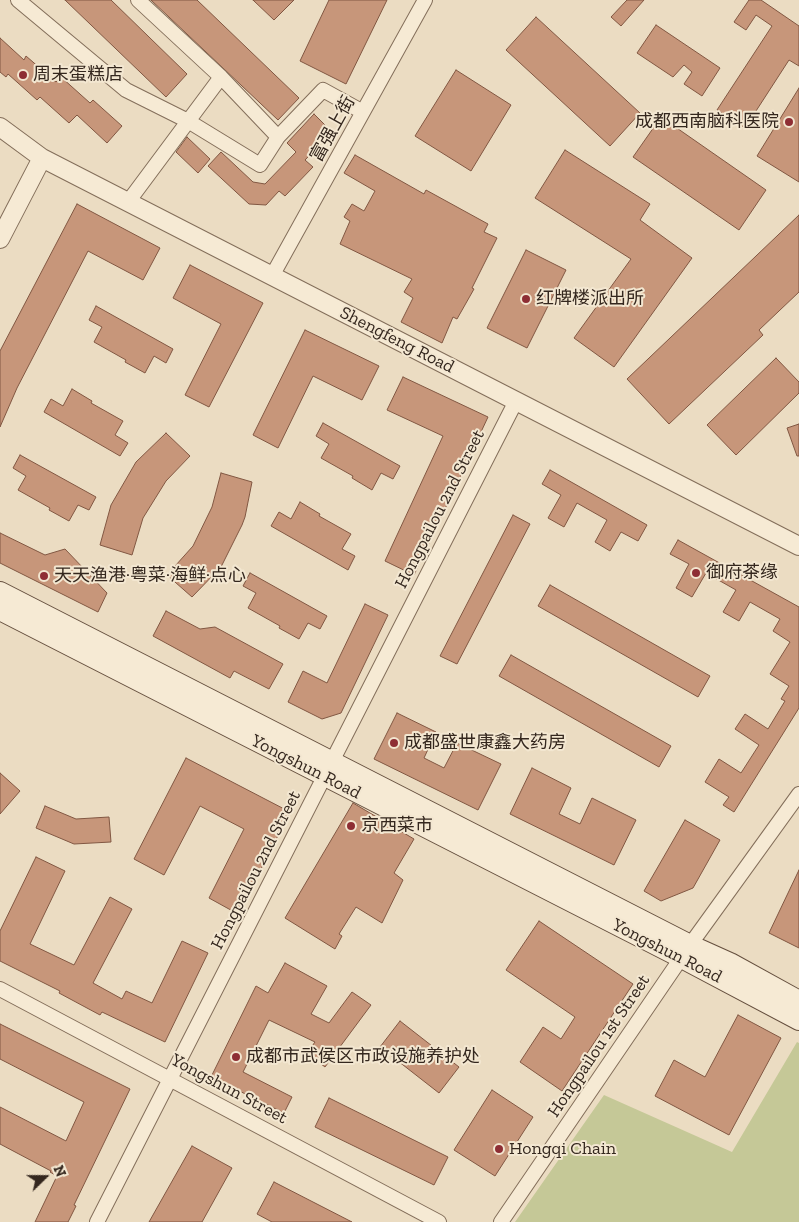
<!DOCTYPE html>
<html>
<head>
<meta charset="utf-8">
<style>
  body { margin:0 }
  #map { position:relative; width:799px; height:1222px; overflow:hidden; background:#ebdcc2; font-family:"Zilla Slab",serif }
  canvas { display:block }
  .north { position:absolute; left:20px; top:1152px; width:50px; height:50px; -webkit-text-stroke:4px #f3e7d1; paint-order:stroke; rotate:68deg; font-size:14px; font-weight:700; line-height:20px; text-align:center; color:#34271e }
  .north::after { content:''; display:block; margin:auto; width:18px; height:22px; background:#34271e; clip-path:polygon(50% 0,100% 100%,50% 72%,0 100%) }
</style>
</head>
<body>
<div id="map">
<canvas width="799" height="1222"></canvas>
<div class="north">N</div>
</div>
<script>
const context = document.querySelector('canvas').getContext('2d');
context.lineJoin = 'round';
function paint(path, color) { context.fillStyle = color; context.fill(path, 'evenodd'); }
const toPath = rows => new Path2D(rows.map(r => 'M' + r).join(''));
function strokePath(path, color, width, dash) { context.strokeStyle = color; context.lineWidth = width; context.lineCap = dash ? 'butt' : 'round'; context.setLineDash(dash || []); context.stroke(path); }
function label(font, color, halo, rows, align = 'center') {
  context.font = font + ' "Zilla Slab","Noto Sans SC",serif'; context.lineWidth = 4; context.setLineDash([]); context.textBaseline = 'middle'; context.strokeStyle = halo; context.fillStyle = color; for (const [text, x, y, turn = 0] of rows) {
    context.save(); context.translate(x, y); context.rotate((+turn || 0) * Math.PI / 180); context.textAlign = isNaN(turn) ? turn : align; if (halo) context.strokeText(text, 0, 0); context.fillText(text, 0, 0); context.restore();
  }
}
paint(toPath([
  [797,1042,799,1043,799,1222,515,1222,604,1095,732,1152]
]), '#c5c897');
const building = toPath([
  [65,0,111,0,187,74,166,97,65,0],
  [151,0,197,0,299,98,278,120,151,0],
  [253,0,294,0,274,20,253,0],
  [329,0,387,0,346,84,300,61,329,0],
  [627,0,644,0,621,26,611,17,627,0],
  [749,0,761,0,799,26,799,66,789,60,745,128,717,110,772,26,756,15,746,30,734,22,749,0],
  [536,17,640,113,610,146,506,50,536,17],
  [656,25,720,68,702,96,684,84,692,72,684,65,673,77,637,53,656,25],
  [0,38,24,60,26,56,56,82,61,77,90,103,93,100,122,126,107,143,77,115,69,123,40,97,37,100,8,74,6,77,0,72,0,38],
  [456,70,511,105,471,171,415,136,456,70],
  [799,88,799,182,757,156,799,88],
  [314,114,332,132,305,160,313,167,285,196,279,191,266,205,249,204,208,166,221,152,253,182,265,184,296,152,287,143,314,114],
  [661,117,766,190,739,230,633,157,661,117],
  [187,137,210,159,198,173,176,152,187,137],
  [565,150,650,204,640,220,692,258,614,367,574,338,631,259,535,198,565,150],
  [355,155,424,194,426,190,488,224,484,232,497,238,472,288,474,289,457,319,453,317,442,343,401,322,413,298,404,292,412,279,340,244,350,221,344,217,352,204,364,211,375,191,344,173,355,155],
  [77,204,160,248,143,280,88,251,17,388,0,427,0,351,77,204],
  [799,215,799,292,759,330,763,335,669,424,627,379,799,215],
  [526,250,566,270,527,348,487,328,526,250],
  [190,265,263,303,209,407,185,395,221,324,173,298,190,265],
  [96,306,173,349,166,363,154,356,145,373,125,362,126,360,94,342,102,327,89,320,96,306],
  [305,330,379,366,362,400,313,376,278,448,253,435,305,330],
  [776,358,799,382,799,393,736,455,707,425,776,358],
  [403,377,488,417,414,575,385,561,443,436,387,410,403,377],
  [72,389,92,401,91,403,123,421,115,435,128,443,120,456,44,412,51,399,63,406,72,389],
  [323,423,400,466,393,479,381,473,372,490,352,478,353,476,321,458,329,444,316,436,323,423],
  [799,424,799,456,797,456,787,428,799,424],
  [166,433,190,456,166,481,143,518,132,555,100,545,111,505,136,462,166,433],
  [20,455,96,497,89,510,78,505,69,521,49,510,50,508,18,490,26,476,13,468,20,455],
  [550,470,647,525,638,541,621,532,610,551,595,542,607,520,577,503,564,527,548,518,561,495,542,484,550,470],
  [221,473,252,482,245,517,242,525,221,567,192,597,167,575,193,546,212,507,221,473],
  [300,502,320,514,319,516,351,534,342,549,355,556,348,570,271,526,279,512,291,519,300,502],
  [513,515,530,524,457,664,440,656,513,515],
  [0,533,45,555,65,549,107,593,98,612,0,563,0,533],
  [678,540,799,607,799,708,734,812,723,805,729,797,705,782,719,759,741,773,759,745,735,729,745,714,768,729,785,701,781,699,789,686,770,674,790,642,773,631,780,619,750,602,739,621,723,612,736,590,706,573,692,597,676,588,689,564,670,554,678,540],
  [250,573,327,616,320,629,308,623,299,639,279,628,280,626,248,608,256,593,243,586,250,573],
  [550,585,710,676,698,697,538,606,550,585],
  [365,604,388,615,341,713,322,719,288,702,303,671,327,683,365,604],
  [166,611,200,629,215,627,283,664,269,689,234,671,230,678,153,636,166,611],
  [511,655,671,746,659,767,499,676,511,655],
  [397,713,436,732,424,758,444,768,457,743,501,764,478,810,374,759,397,713],
  [186,758,290,812,238,914,209,898,244,829,200,806,164,875,134,859,186,758],
  [532,768,571,788,559,814,580,824,592,798,636,820,614,865,510,814,532,768],
  [0,773,20,791,0,814,0,773],
  [353,803,414,839,394,873,403,880,382,923,356,907,339,934,342,936,335,949,285,918,353,803],
  [45,806,76,819,109,817,111,842,74,844,36,828,45,806],
  [685,820,720,840,693,888,661,901,644,891,685,820],
  [36,857,65,871,30,944,74,965,110,897,132,909,93,983,122,999,126,991,152,1003,182,941,208,953,165,1042,102,1012,100,1015,59,993,60,991,0,961,0,931,36,857],
  [799,870,799,948,769,933,799,870],
  [539,921,633,984,562,1091,520,1062,543,1027,561,1039,575,1017,506,970,539,921],
  [285,963,327,986,311,1014,329,1023,352,992,371,1005,325,1067,307,1053,315,1042,269,1020,243,1072,292,1097,284,1113,211,1077,256,986,268,993,285,963],
  [738,1015,781,1038,729,1135,655,1096,674,1060,705,1077,738,1015],
  [400,1021,459,1067,439,1093,380,1047,400,1021],
  [0,1024,130,1089,74,1205,76,1206,68,1222,35,1222,57,1176,50,1172,51,1171,0,1144,0,1107,66,1141,84,1102,0,1059,0,1024],
  [492,1090,533,1117,495,1176,454,1150,492,1090],
  [329,1098,448,1157,434,1185,315,1127,329,1098],
  [192,1146,232,1168,202,1222,149,1222,192,1146],
  [274,1182,352,1222,272,1222,257,1214,274,1182]
]);
paint(building, '#c7967a');
strokePath(building, '#815742', 1);
const minor = toPath([
  [18,0,126,90,188,121,260,165,278,137,221,77],
  [278,137,323,90,363,112],
  [128,202,221,77,138,0],
  [272,276,425,0],
  [0,989,439,1222],
  [97,1222,516,401],
  [501,1222,690,945,799,794]
]);
const tertiary = toPath([
  [0,127,42,158,799,546],
  [0,239,42,158]
]);
const secondary = toPath([
  [0,592,690,945,730,963,799,1001],
  [0,610,682,958,799,1020]
]);
strokePath(minor, '#836e5a', 16);
strokePath(tertiary, '#836e5a', 20);
strokePath(secondary, '#654f3e', 22);
strokePath(minor, '#f6ead4', 14);
strokePath(tertiary, '#f6ead4', 18);
strokePath(secondary, '#f6ead4', 20);
for (const [x, y, r, color] of [
  [23,75,5,"#8e2e34"],
  [789,122,5,"#8e2e34"],
  [526,299,5,"#8e2e34"],
  [696,573,5,"#8e2e34"],
  [44,576,5,"#8e2e34"],
  [394,743,5,"#8e2e34"],
  [351,826,5,"#8e2e34"],
  [236,1057,5,"#8e2e34"],
  [499,1149,5,"#8e2e34"]
]) { const dot = new Path2D(); dot.arc(x, y, r, 0, 2 * Math.PI); context.fillStyle = color; context.fill(dot); strokePath(dot, '#f3e7d1', 2); }
label('18px', '#34271e', '#f3e7d1', [
  ["周末蛋糕店",33,75],
  ["成都西南脑科医院",779,122,"right"],
  ["红牌楼派出所",536,299],
  ["御府茶缘",706,573],
  ["天天渔港·粤菜·海鲜·点心",54,576],
  ["成都盛世康鑫大药房",404,743],
  ["京西菜市",361,826],
  ["成都市武侯区市政设施养护处",246,1057],
  ["Hongqi Chain",509,1149]
], 'left');
label('18px', '#34271e', '#f3e7d1', [
  ["富强上街",333,129,-61],
  ["Shengfeng Road",397,340,27],
  ["Hongpailou 2nd Street",440,509,-63],
  ["Yongshun Road",306,767,27],
  ["Hongpailou 2nd Street",256,870,-63],
  ["Yongshun Road",667,951,27],
  ["Hongpailou 1st Street",599,1046,-56],
  ["Yongshun Street",229,1089,28]
]);
</script>
</body>
</html>
